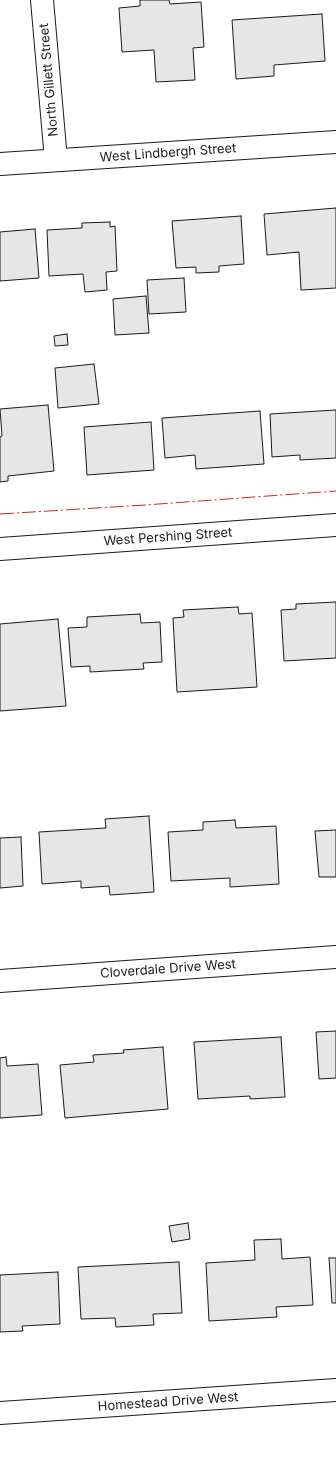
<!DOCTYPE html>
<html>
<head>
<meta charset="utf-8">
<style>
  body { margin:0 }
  canvas { display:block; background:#fff }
</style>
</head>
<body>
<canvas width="336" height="1469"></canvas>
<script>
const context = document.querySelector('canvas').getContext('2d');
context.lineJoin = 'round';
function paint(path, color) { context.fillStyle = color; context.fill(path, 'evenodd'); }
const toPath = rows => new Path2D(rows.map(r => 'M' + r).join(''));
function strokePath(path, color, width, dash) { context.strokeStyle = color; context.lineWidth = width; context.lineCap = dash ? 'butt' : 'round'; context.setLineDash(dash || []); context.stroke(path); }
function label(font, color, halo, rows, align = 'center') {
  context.font = font + ' Inter,sans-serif'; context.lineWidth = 3; context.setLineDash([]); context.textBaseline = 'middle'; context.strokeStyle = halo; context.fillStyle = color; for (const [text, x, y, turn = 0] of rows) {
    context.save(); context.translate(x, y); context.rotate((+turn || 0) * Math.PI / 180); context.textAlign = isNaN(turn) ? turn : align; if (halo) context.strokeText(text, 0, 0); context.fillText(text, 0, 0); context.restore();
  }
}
const building = toPath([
  [140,0,169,0,170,4,201,2,204,47,193,48,195,80,156,82,154,50,122,52,119,8,140,6,140,0],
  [322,14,325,61,274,65,274,76,236,79,232,20,322,14],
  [336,208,336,288,301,290,299,252,267,255,264,214,336,208],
  [241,216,244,264,219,266,219,272,196,273,196,267,176,268,172,221,241,216],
  [110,222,110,227,115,226,117,271,106,272,107,290,85,292,83,274,49,276,47,230,82,228,82,223,110,222],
  [35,229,39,278,0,281,0,232,35,229],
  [184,278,186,312,149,314,147,280,184,278],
  [146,296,149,333,115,335,113,299,146,296],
  [67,334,68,345,55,346,54,336,67,334],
  [94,364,99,404,58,408,55,368,94,364],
  [48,405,54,471,8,476,8,481,0,482,0,437,2,436,0,409,48,405],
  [336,410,336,458,300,460,300,455,272,457,270,414,336,410],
  [260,411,264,464,196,469,195,455,165,458,162,418,260,411],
  [151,422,154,470,87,475,84,427,151,422],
  [336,602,336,658,284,661,281,610,296,609,296,604,336,602],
  [238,607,239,614,252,613,257,687,177,692,173,618,184,617,183,610,238,607],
  [140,614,141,623,160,622,162,662,143,663,144,669,90,672,90,666,71,667,68,628,87,627,87,617,140,614],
  [58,619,66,706,0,711,0,624,58,619],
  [149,816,154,892,110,895,109,886,81,888,81,881,42,884,39,832,106,828,105,819,149,816],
  [235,820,236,828,276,826,279,884,230,887,230,878,171,881,168,832,203,830,203,822,235,820],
  [336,830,336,877,319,877,315,831,336,830],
  [21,837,23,886,0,888,0,838,21,837],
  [336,1031,336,1078,319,1079,316,1032,336,1031],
  [281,1037,285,1097,250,1099,250,1096,198,1099,194,1042,281,1037],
  [163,1047,168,1109,65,1118,60,1065,94,1062,93,1055,124,1053,123,1050,163,1047],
  [6,1057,7,1066,38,1064,42,1115,0,1118,0,1058,6,1057],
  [188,1223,190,1239,172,1242,169,1226,188,1223],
  [281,1239,282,1259,310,1257,313,1305,276,1307,277,1317,209,1321,206,1263,255,1260,254,1240,281,1239],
  [329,1258,336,1258,336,1303,332,1303,329,1258],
  [179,1262,182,1313,153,1314,154,1325,116,1327,115,1318,81,1319,78,1267,179,1262],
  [58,1272,60,1324,22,1326,23,1331,0,1332,0,1275,58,1272]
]);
paint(building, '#e6e6e6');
strokePath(building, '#1a1a1a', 1);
const minor = toPath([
  [42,0,56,160],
  [0,164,336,142],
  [0,549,336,525],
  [0,981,336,957],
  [0,1413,336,1390]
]);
strokePath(minor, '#1a1a1a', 24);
strokePath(minor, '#fff', 22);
strokePath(toPath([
  [0,514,145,505,336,491]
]), '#c62828', 1, [14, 3, 2, 3]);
label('13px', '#1a1a1a', '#fff', [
  ["North Gillett Street",49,80,-95],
  ["West Lindbergh Street",168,153,-4],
  ["West Pershing Street",168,537,-4],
  ["Cloverdale Drive West",168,969,-4],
  ["Homestead Drive West",168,1402,-4]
]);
</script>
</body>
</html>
